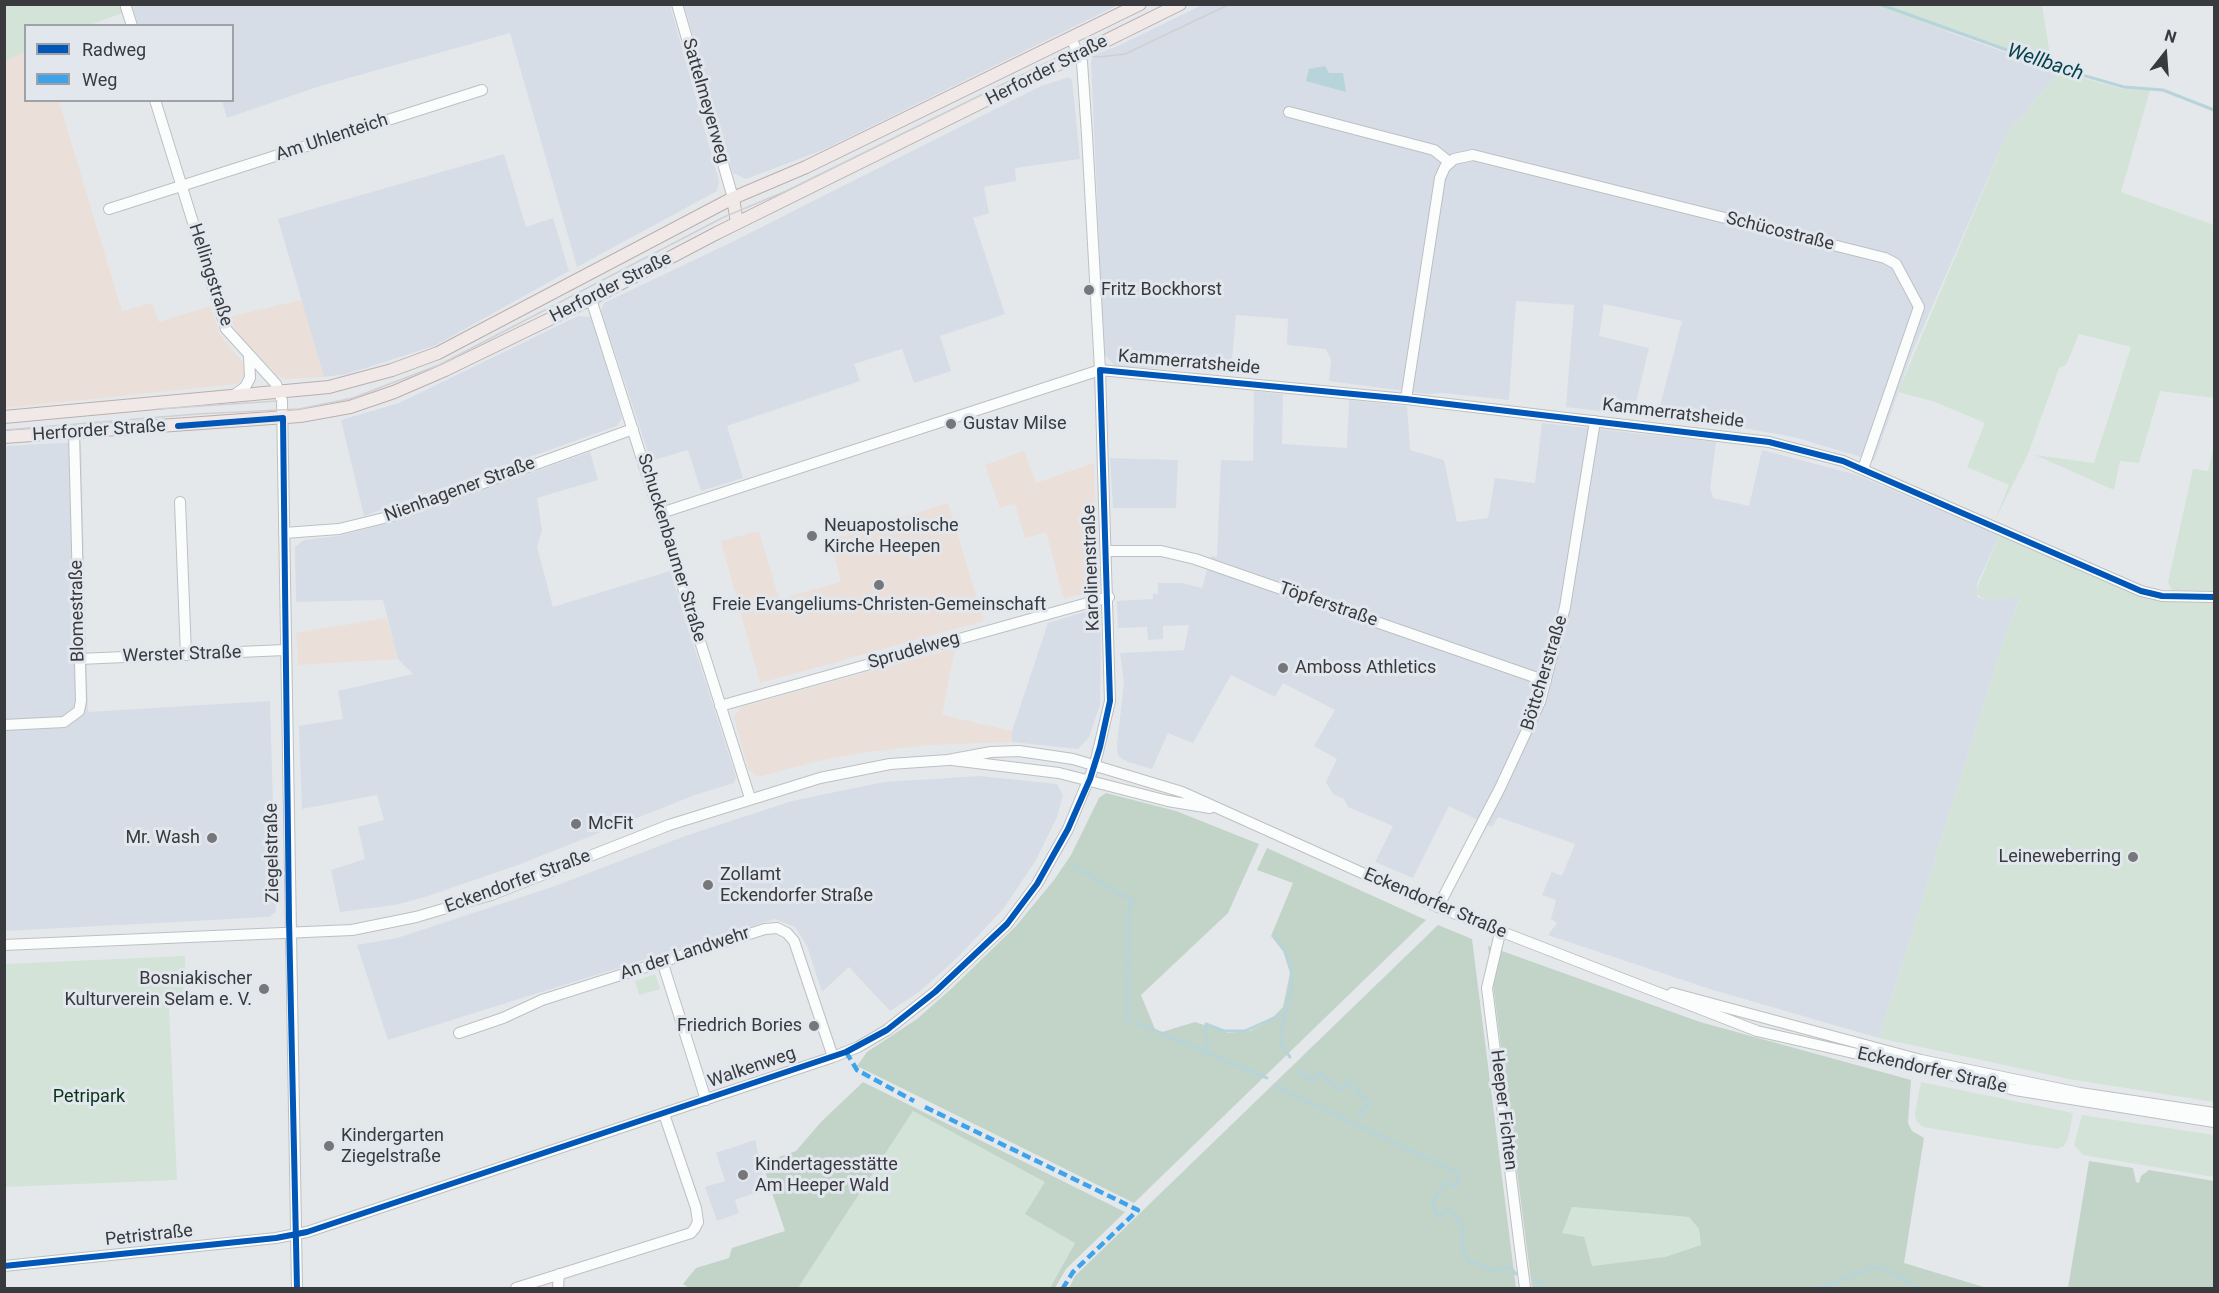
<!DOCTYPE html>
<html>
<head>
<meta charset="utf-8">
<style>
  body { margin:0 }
  #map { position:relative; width:2219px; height:1293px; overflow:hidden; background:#e5e8eb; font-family:Roboto,sans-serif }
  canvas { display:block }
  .frame { position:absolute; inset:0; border:6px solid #383a3d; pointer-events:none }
  .legend { position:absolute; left:24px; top:24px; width:210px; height:78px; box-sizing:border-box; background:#e2e7ee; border:2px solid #9ea2a7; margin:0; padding:8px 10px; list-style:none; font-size:18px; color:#383a3d }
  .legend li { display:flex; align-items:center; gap:12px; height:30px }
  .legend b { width:30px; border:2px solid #9ea2a7 }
  .north { position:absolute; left:2135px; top:24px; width:60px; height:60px; -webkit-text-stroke:4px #e2e7ee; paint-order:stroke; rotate:17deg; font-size:16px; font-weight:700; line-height:24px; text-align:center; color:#383a3d }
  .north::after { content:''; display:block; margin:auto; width:21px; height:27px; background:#383a3d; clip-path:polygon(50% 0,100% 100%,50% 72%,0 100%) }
</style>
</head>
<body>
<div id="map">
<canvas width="2219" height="1293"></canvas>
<div class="frame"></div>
<ul class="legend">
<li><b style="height:8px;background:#0057b8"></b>Radweg</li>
<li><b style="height:8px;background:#3fa3ec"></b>Weg</li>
</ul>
<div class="north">N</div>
</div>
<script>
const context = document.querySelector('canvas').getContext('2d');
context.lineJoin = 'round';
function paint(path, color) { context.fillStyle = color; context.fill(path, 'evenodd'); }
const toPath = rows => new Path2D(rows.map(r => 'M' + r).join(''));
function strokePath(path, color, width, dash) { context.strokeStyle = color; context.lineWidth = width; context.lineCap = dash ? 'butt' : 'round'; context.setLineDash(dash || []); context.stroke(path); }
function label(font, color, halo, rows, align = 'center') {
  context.font = font + ' Roboto,sans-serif'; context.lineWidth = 6; context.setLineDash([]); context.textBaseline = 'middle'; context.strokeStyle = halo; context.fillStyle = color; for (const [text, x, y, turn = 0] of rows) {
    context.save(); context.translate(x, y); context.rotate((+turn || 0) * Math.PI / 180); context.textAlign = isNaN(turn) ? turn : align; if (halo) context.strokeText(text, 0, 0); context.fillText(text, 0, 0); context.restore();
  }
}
paint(toPath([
  [25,52,26,100,59,101,122,311,152,303,159,322,210,306,221,336,244,364,244,376,237,384,5,408,5,61],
  [302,300,324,377,286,379,278,376,239,335,228,317],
  [1024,451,1036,483,1094,463,1098,574,1093,591,1064,599,1046,532,1025,538,1015,504,1000,508,985,465],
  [948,503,984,621,760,683,721,541,759,531,779,599,841,582,830,540],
  [387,618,398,659,298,665,296,633],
  [955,648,942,715,1012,731,1012,742,929,745,867,752,818,761,758,777,748,769,734,717,741,707]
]), '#eadfd9');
paint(toPath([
  [144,4,670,5,719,181,717,191,577,267,510,33,320,86,227,118,222,101,232,100,232,26,138,25,133,9],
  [1871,4,2060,72,2008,132,1912,353,1874,461,1794,437,1714,423,1657,417,1682,321,1604,304,1599,336,1649,348,1633,415,1566,407,1574,305,1516,301,1509,400,1443,393,1427,394,1329,381,1331,360,1326,349,1287,345,1288,319,1236,315,1231,371,1122,367,1114,365,1104,354,1091,61,1094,55,1120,45,1202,5],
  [684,5,684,4,1118,5,823,150,746,179,733,173],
  [1069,77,1072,80,1080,159,1015,168,1016,181,984,187,989,213,973,218,1005,314,940,336,951,371,914,383,902,349,854,364,860,381,727,426,743,478,701,491,688,450,651,461,601,311,604,303,732,242,1041,86],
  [504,154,526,227,553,218,569,271,434,346,347,374,324,377,278,219],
  [578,316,591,317,622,418,617,426,364,516,341,420,399,403],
  [1254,391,1283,394,1282,444,1347,448,1349,400,1407,406,1410,450,1444,460,1457,522,1488,518,1495,478,1535,483,1542,423,1716,442,1710,488,1713,498,1749,506,1762,450,1854,474,1999,535,1977,584,1977,597,1985,600,2020,597,2006,633,1879,1038,1713,990,1548,935,1557,923,1551,919,1556,900,1542,895,1552,872,1562,876,1575,844,1498,817,1492,827,1449,806,1413,878,1375,862,1393,826,1348,807,1344,799,1333,794,1326,782,1337,759,1314,746,1335,710,1283,683,1275,697,1231,675,1193,743,1168,733,1152,769,1128,762,1118,756,1117,745,1124,682,1120,653,1184,650,1189,625,1163,626,1163,639,1148,640,1147,627,1118,628,1117,601,1153,599,1153,594,1158,594,1158,583,1182,583,1202,588,1211,556,1217,557,1221,460,1253,461],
  [81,442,88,712,270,701,276,912,269,917,5,931,5,446],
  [590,452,598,480,537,498,542,530,537,547,553,607,670,571,736,777,734,783,695,795,518,865,425,897,395,905,340,912,331,870,365,859,358,827,384,820,377,795,302,809,299,726,343,719,338,691,413,674,398,659,383,600,296,602,295,547,304,540,338,536,393,522],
  [1110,458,1178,460,1176,508,1113,508],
  [1087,611,1098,616,1101,621,1100,705,1089,737,1078,749,1012,742,1012,731,1048,623],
  [980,776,1057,784,1063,795,1057,817,1036,860,1004,908,957,958,919,992,890,1011,849,967,822,992,807,946,795,927,775,919,388,1040,357,945,397,938,555,886,685,836,792,801,884,782],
  [755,1140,767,1189,735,1200,739,1213,717,1221,705,1187,725,1181,716,1153]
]), '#d6dde6');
paint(toPath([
  [5,5,144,5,90,25,26,26,25,52,5,61],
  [1871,5,2042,5,2051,62,1918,22],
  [2060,72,2123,89,2150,90,2121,192,2214,225,2214,398,2160,391,2139,463,2120,461,2114,490,2035,455,2094,463,2131,347,2079,334,2066,365,2059,368,2028,454,1994,522,2009,485,1967,467,1985,423,1935,402,1898,392,2008,132],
  [2214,446,2214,591,2172,590,2168,582,2193,469,2208,471],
  [1999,535,2127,591,2214,602,2214,1102,2069,1079,1879,1038,2006,633,2020,598,1985,600,1975,593],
  [185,956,185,1005,169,1006,177,1180,5,1187,5,964],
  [655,974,660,989,639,995,635,981],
  [1921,1082,2073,1113,2068,1139,2064,1146,2057,1149,1923,1127,1916,1121,1915,1113],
  [913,1111,1045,1182,1075,1243,1050,1288,798,1288],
  [2082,1115,2214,1135,2214,1177,2083,1155,2074,1145],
  [1572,1207,1689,1217,1699,1229,1701,1246,1665,1257,1591,1266,1561,1233]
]), '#d3e3d8');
paint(toPath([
  [1106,793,1176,811,1259,844,1228,913,1141,995,1155,1029,1162,1032,1195,1022,1228,1033,1250,1031,1269,1021,1283,1007,1290,973,1283,951,1271,936,1293,883,1257,870,1267,848,1426,920,1134,1203,857,1066,867,1052,917,1019,951,989,1016,926,1054,880,1071,855,1099,798],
  [1438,925,1472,939,1516,1288,1069,1288,1075,1276],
  [1488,946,1700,1022,1911,1080,1908,1123,1912,1131,1924,1138,1904,1263,1987,1288,1532,1288],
  [1572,1207,1689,1217,1699,1229,1701,1245,1665,1257,1592,1266,1584,1237,1562,1233],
  [863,1082,1125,1212,1066,1269,1055,1288,1050,1288,1075,1243,1025,1214,1045,1182,913,1111,798,1288,689,1288,683,1284,696,1268,729,1258,732,1248,785,1231,762,1163,796,1151,821,1122],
  [2089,1161,2133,1168,2136,1182,2139,1183,2141,1176,2149,1170,2214,1181,2214,1288,2068,1288]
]), '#c2d3c8');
paint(toPath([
  [1325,66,1329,73,1343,73,1346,92,1306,81,1309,69]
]), '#b7d4da');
strokePath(toPath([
  [1879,4,2054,67,2124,87,2163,90,2214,110],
  [1074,866,1132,901,1129,911,1127,1018,1130,1019],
  [1274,935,1288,956,1292,971,1291,988,1280,1039,1282,1046,1290,1057],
  [1137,1023,1267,1078],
  [1207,1052,1206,1024,1224,1031,1245,1031,1278,1016,1284,1017],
  [1298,1069,1301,1074,1312,1080,1316,1080,1319,1072,1337,1088,1342,1089,1350,1082,1368,1102,1368,1106,1360,1111,1361,1116],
  [1275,1086,1460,1174,1456,1187,1446,1182,1432,1203,1438,1216,1440,1218,1446,1210,1453,1212,1463,1227,1463,1250,1469,1262,1482,1265,1491,1271,1510,1267,1516,1274],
  [1534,1279,1541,1283,1543,1288],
  [1819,1288,1874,1267,1885,1269,1918,1288]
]), '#b7d4da', 3);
const minor = toPath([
  [677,4,733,198],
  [126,7,132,26],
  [155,100,226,329,276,384,282,401,297,1288],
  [1289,112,1434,150,1449,162],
  [109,209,482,90],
  [591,299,750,798],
  [234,395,245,387,250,378,249,356],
  [1406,399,1440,178,1445,167,1454,159,1473,155,1885,258,1896,264,1919,307,1863,469],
  [180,502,186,655],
  [661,513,1100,370,1406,399,1769,442,1843,461,2141,591,2162,596,2214,597],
  [284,533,339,529,392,516,633,429],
  [1106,551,1161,551,1195,559,1546,681],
  [79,659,285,650],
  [720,706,1109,597],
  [4,725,64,722,79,711,81,701,74,433],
  [952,760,1059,773,1168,801,1210,808],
  [1438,907,1500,788,1540,702,1565,607,1595,421],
  [1500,933,1487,988,1525,1288],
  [4,945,352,930,416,917,491,895,669,825,820,778,890,764,948,760,991,752,1019,751,1073,759,1182,792,1438,907,1757,1031,2015,1090,2214,1122],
  [662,961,706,1100],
  [1672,993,1921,1060,2080,1093,2214,1113],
  [459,1033,503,1018,542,1000,765,929,777,928,787,933,794,941,833,1057],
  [4,1266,276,1238,307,1232,833,1057,858,1047,887,1030,935,992,1007,924,1037,884,1068,829,1095,764,1110,701,1100,370,1087,135,1082,62,1071,38],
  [516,1288,691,1233,695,1228,698,1222,696,1208,664,1114],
  [558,1288,559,1274]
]);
const major = toPath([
  [733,198,737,223],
  [4,417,329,387,392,370,438,353,733,198,806,167,1140,4],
  [4,437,300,416,350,407,394,392,445,370,591,299,717,233,1180,4]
]);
strokePath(minor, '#bdc0c2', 12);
strokePath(major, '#bbaeae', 14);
strokePath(minor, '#fbfcfc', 10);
strokePath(major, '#f1e9e8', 12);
strokePath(toPath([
  [157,409,277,401],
  [4,430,197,414,299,409,353,398,439,365,724,217,786,191,1048,62,1070,55,1100,57,1125,54,1230,4]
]), '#d0d0d2', 1.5);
strokePath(toPath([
  [846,1052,857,1070,914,1101],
  [925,1107,1138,1210,1073,1272,1063,1288]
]), '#3fa3ec', 4.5, [9, 4.5]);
strokePath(toPath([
  [178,426,283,418,289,920,297,1288],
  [4,1266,276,1238,307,1232,846,1052,887,1030,935,992,1007,924,1037,884,1068,829,1090,779,1100,747,1110,701,1100,370,1406,399,1769,442,1843,461,2141,591,2162,596,2214,597]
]), '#0057b8', 6);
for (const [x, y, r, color] of [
  [1089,290,6,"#75777a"],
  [951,424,6,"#75777a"],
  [812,536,6,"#75777a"],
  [879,585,6,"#75777a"],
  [1283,668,6,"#75777a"],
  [576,824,6,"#75777a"],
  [212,838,6,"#75777a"],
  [2133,857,6,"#75777a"],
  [708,885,6,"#75777a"],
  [264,989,6,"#75777a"],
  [814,1026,6,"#75777a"],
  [329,1146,6,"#75777a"],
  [743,1175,6,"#75777a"]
]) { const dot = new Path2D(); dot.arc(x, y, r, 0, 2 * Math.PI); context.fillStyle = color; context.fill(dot); strokePath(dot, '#e2e7ee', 2); }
label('18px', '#383a3d', '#e2e7ee', [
  ["Herforder Straße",1047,71,-27],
  ["Sattelmeyerweg",705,101,74],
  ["Am Uhlenteich",332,138,-18],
  ["Schücostraße",1780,232,14],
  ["Hellingstraße",210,275,72],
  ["Herforder Straße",611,288,-27],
  ["Kammerratsheide",1189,363,5],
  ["Kammerratsheide",1673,414,7],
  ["Herforder Straße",99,431,-4],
  ["Nienhagener Straße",460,490,-20],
  ["Schuckenbaumer Straße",671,548,73],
  ["Karolinenstraße",1092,568,-92],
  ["Töpferstraße",1328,605,19],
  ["Blomestraße",78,611,-91],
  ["Sprudelweg",914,651,-16],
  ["Werster Straße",182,655,-2],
  ["Böttcherstraße",1545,673,-73],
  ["Ziegelstraße",273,853,-91],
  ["Eckendorfer Straße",518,882,-20],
  ["Eckendorfer Straße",1435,904,23],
  ["An der Landwehr",685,954,-18],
  ["Walkenweg",752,1068,-19],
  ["Eckendorfer Straße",1932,1071,13],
  ["Heeper Fichten",1503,1110,83],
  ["Petristraße",149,1236,-6]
]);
label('18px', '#383a3d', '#e2e7ee', [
  ["Fritz Bockhorst",1101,290],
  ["Gustav Milse",963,424],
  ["Neuapostolische",824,526],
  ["Kirche Heepen",824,547],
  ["Freie Evangeliums-Christen-Gemeinschaft",879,605,"center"],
  ["Amboss Athletics",1295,668],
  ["McFit",588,824],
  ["Mr. Wash",200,838,"right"],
  ["Leineweberring",2121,857,"right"],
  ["Zollamt",720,875],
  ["Eckendorfer Straße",720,896],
  ["Bosniakischer",252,979,"right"],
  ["Kulturverein Selam e. V.",252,1000,"right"],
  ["Friedrich Bories",802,1026,"right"],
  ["Kindergarten",341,1136],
  ["Ziegelstraße",341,1157],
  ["Kindertagesstätte",755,1165],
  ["Am Heeper Wald",755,1186]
], 'left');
label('18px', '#073516', '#e2e7ee', [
  ["Petripark",89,1097]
]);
label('italic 20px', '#04434c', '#e2e7ee', [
  ["Wellbach",2045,63,18]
]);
</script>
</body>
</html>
